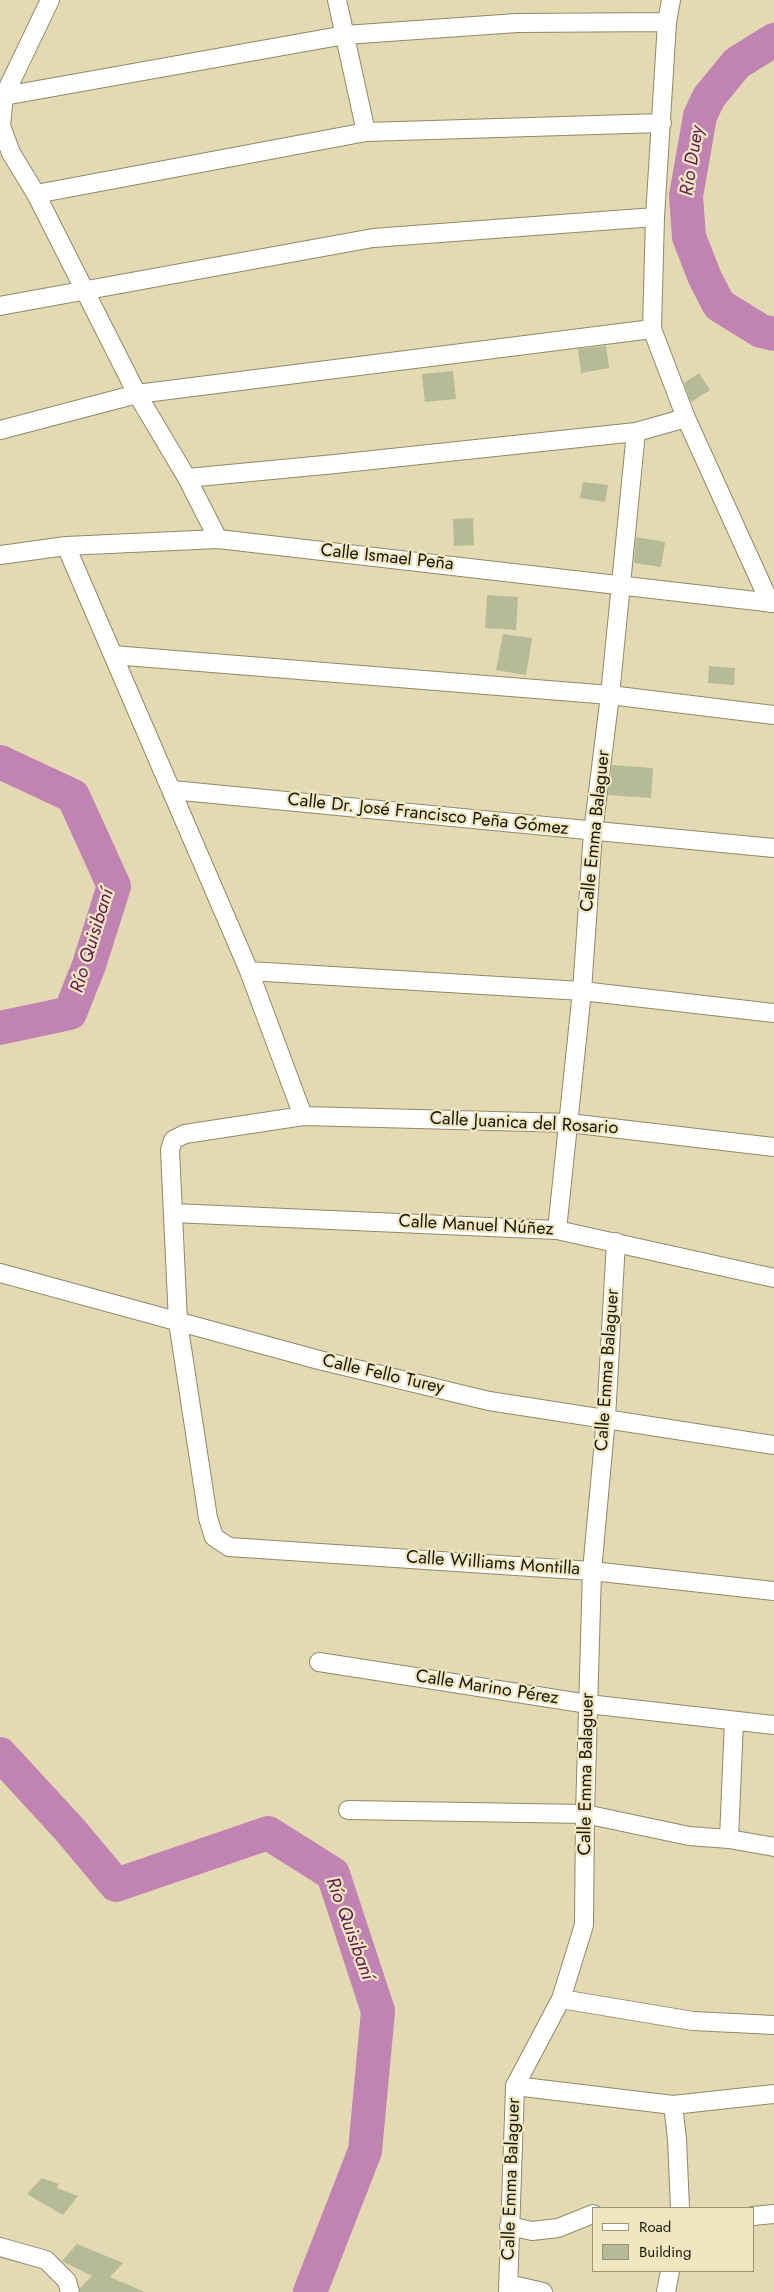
<!DOCTYPE html>
<html>
<head>
<meta charset="utf-8">
<style>
  body { margin:0 }
  #map { position:relative; width:774px; height:2292px; overflow:hidden; background:#e3dab4; font-family:Jost,sans-serif }
  canvas { display:block }
  .legend { position:absolute; left:592px; top:2207px; width:162px; height:65px; box-sizing:border-box; background:#f0e7c1; border:1px solid #9b9477; margin:0; padding:6px 9px; list-style:none; font-size:15px; color:#1b1709 }
  .legend li { display:flex; align-items:center; gap:10px; height:25px }
  .legend b { width:25px; border:1px solid #9b9477 }
</style>
</head>
<body>
<div id="map">
<canvas width="774" height="2292"></canvas>
<ul class="legend">
<li><b style="height:6px;background:#fff"></b>Road</li>
<li><b style="height:14px;background:#b4bb96"></b>Building</li>
</ul>
</div>
<script>
const context = document.querySelector('canvas').getContext('2d');
context.lineJoin = 'round';
const toPath = rows => new Path2D(rows.map(r => 'M' + r).join(''));
function strokePath(path, color, width, dash) { context.strokeStyle = color; context.lineWidth = width; context.lineCap = dash ? 'butt' : 'round'; context.setLineDash(dash || []); context.stroke(path); }
function paint(path, color) { context.fillStyle = color; context.fill(path, 'evenodd'); }
function label(font, color, halo, rows, align = 'center') {
  context.font = font + ' Jost,sans-serif'; context.lineWidth = 4.5; context.setLineDash([]); context.textBaseline = 'middle'; context.strokeStyle = halo; context.fillStyle = color; for (const [text, x, y, turn = 0] of rows) {
    context.save(); context.translate(x, y); context.rotate((+turn || 0) * Math.PI / 180); context.textAlign = isNaN(turn) ? turn : align; if (halo) context.strokeText(text, 0, 0); context.fillText(text, 0, 0); context.restore();
  }
}
strokePath(toPath([
  [774,40,737,63,709,97,700,116,686,196,689,237,705,278,719,305,761,331,774,334],
  [0,762,73,796,114,886,89,965,70,1013,0,1028],
  [0,1754,70,1830,116,1885,268,1833,333,1874,378,2011,365,2151,310,2292]
]), '#c183b2', 34);
paint(toPath([
  [606,346,609,368,581,373,578,349],
  [453,371,456,399,425,402,422,374],
  [699,373,710,390,691,402,684,383],
  [583,482,608,485,605,502,580,498],
  [473,518,474,545,454,546,453,519],
  [636,537,665,542,661,567,634,563],
  [487,595,518,597,516,630,485,628],
  [503,634,532,638,526,675,496,670],
  [709,666,735,668,734,685,708,683],
  [612,765,653,768,651,798,608,795],
  [42,2178,59,2184,57,2188,78,2196,63,2215,27,2194],
  [77,2244,123,2263,110,2277,145,2292,80,2292,80,2288,92,2276,62,2261]
]), '#b4bb96');
const street = toPath([
  [50,0,4,96,1,126,11,153,36,194,137,394,187,478,218,539],
  [337,0,366,132],
  [671,0,667,22,655,217,652,329,686,418,770,603],
  [4,96,345,35,517,23,667,22],
  [36,194,366,132,662,123],
  [0,306,373,238,655,217],
  [0,430,137,394,652,329],
  [187,478,335,464,636,432,686,418],
  [66,546,249,971,303,1116],
  [0,555,66,546,218,539,774,603],
  [113,655,610,695,774,715],
  [172,790,774,848],
  [249,971,582,991,774,1013],
  [774,1147,569,1123,303,1116,185,1134,173,1140,170,1150,178,1322,208,1518,214,1537,229,1547,592,1571,774,1591],
  [173,1213,557,1230,774,1278],
  [557,1230,582,991,593,832,610,695,636,432],
  [0,1273,319,1360,489,1401,774,1445],
  [319,1662,588,1704,774,1725],
  [348,1810,585,1814,689,1836,729,1839,774,1847],
  [729,1839,734,1721],
  [561,1999,693,2021,774,2025],
  [515,2086,673,2105,774,2094],
  [673,2105,677,2139,680,2208],
  [753,2216,774,2214],
  [509,2226,532,2231,558,2228,593,2214],
  [0,2247,46,2260,67,2281,70,2292],
  [508,2284,543,2292],
  [508,2292,515,2086,561,1999,584,1925,585,1814,592,1571,606,1418,616,1242],
  [666,2292,670,2271]
]);
strokePath(street, '#918966', 20);
strokePath(street, '#fff', 18);
label('18px', '#1b1709', '#f0e7c1', [
  ["Calle Ismael Peña",387,558,6],
  ["Calle Dr. José Francisco Peña Gómez",428,815,6],
  ["Calle Emma Balaguer",596,831,-84],
  ["Calle Juanica del Rosario",524,1124,3],
  ["Calle Manuel Núñez",476,1226,3],
  ["Calle Emma Balaguer",608,1370,-86],
  ["Calle Fello Turey",383,1375,13],
  ["Calle Williams Montilla",493,1564,4],
  ["Calle Marino Pérez",487,1688,9],
  ["Calle Emma Balaguer",587,1774,-89],
  ["Calle Emma Balaguer",512,2179,-88]
]);
label('italic 19px', '#621955', '#f0e7c1', [
  ["Río Duey",693,161,-81],
  ["Río Quisibaní",93,941,-73],
  ["Río Quisibaní",349,1929,70]
]);
</script>
</body>
</html>
